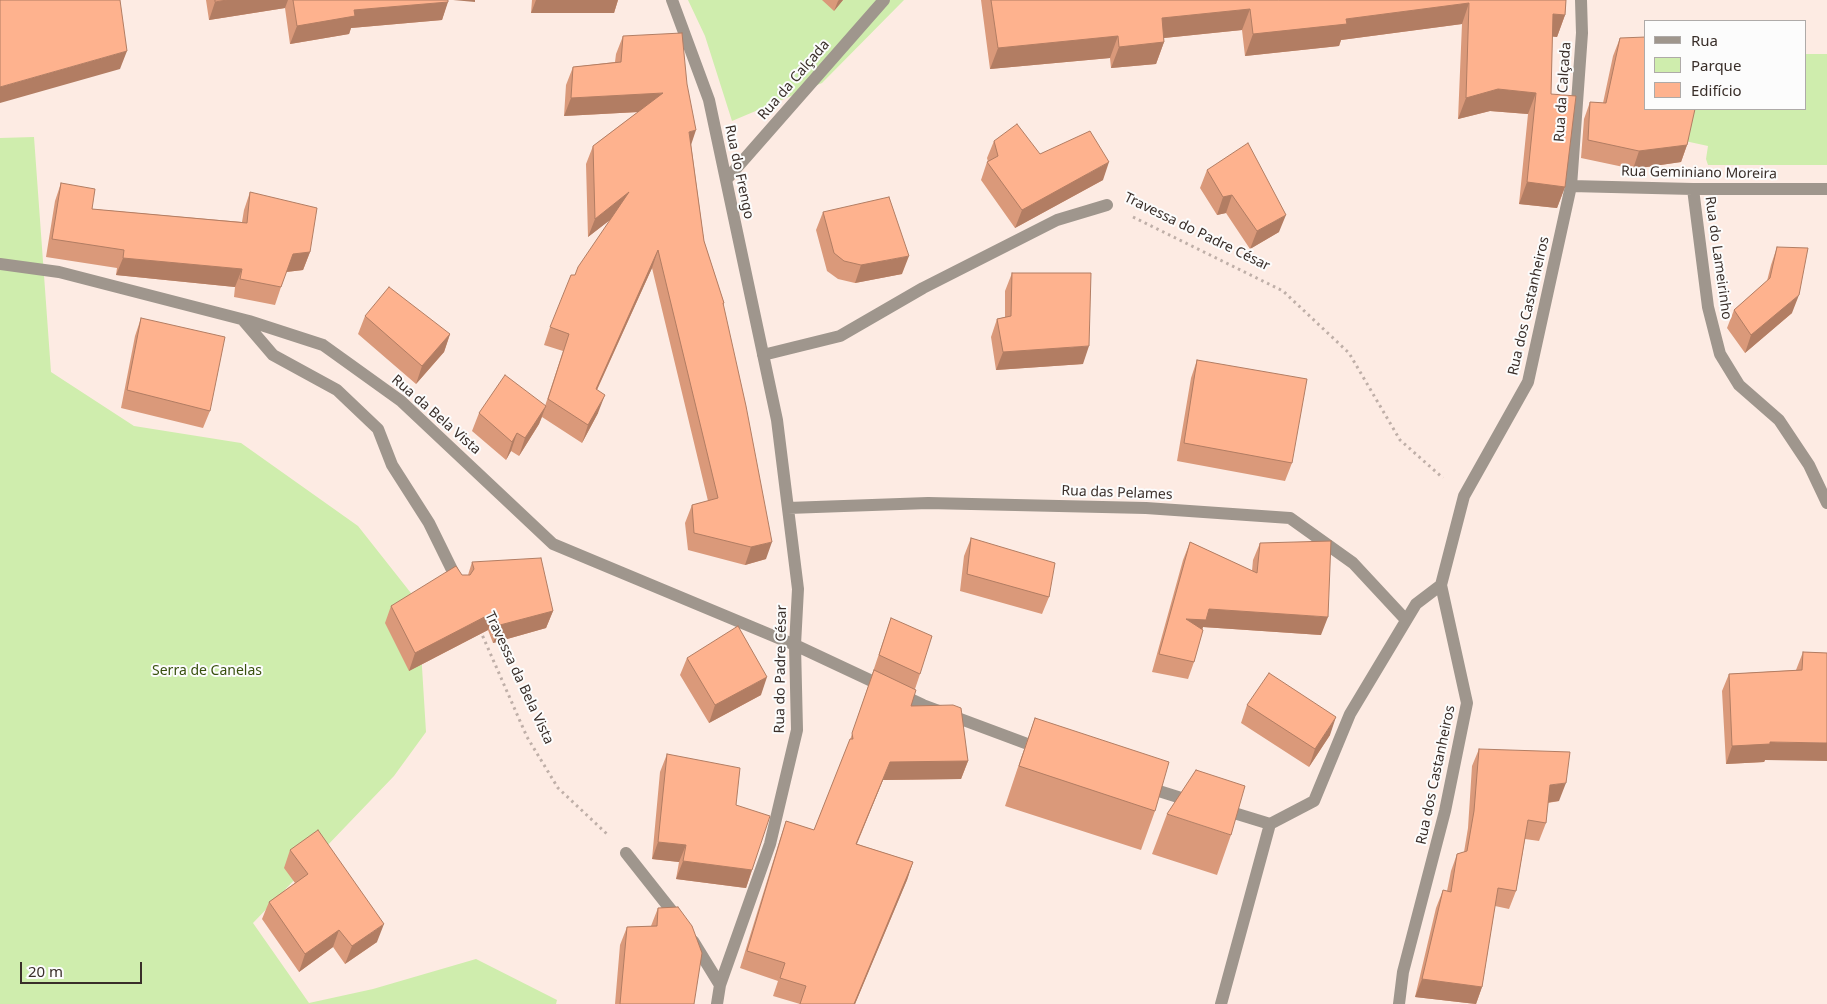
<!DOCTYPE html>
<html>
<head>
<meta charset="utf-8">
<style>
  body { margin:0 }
  #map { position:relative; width:1827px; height:1004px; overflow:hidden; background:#fdebe3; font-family:"Noto Sans",sans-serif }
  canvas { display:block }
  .legend { position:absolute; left:1644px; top:20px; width:162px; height:90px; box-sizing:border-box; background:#fcfcfc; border:1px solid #aeaaa8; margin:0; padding:6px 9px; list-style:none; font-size:15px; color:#392e29 }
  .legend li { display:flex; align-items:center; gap:10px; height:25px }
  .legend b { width:25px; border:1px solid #aeaaa8 }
  .scale { position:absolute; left:20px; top:962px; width:122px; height:22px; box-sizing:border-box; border:2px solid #392e29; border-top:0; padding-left:6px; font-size:15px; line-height:18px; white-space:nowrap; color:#392e29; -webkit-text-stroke:4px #fcfcfc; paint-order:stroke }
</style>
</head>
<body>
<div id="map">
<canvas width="1827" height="1004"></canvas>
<ul class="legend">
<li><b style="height:6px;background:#9f968d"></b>Rua</li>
<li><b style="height:14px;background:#cfedad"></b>Parque</li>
<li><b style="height:14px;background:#feb28e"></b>Edifício</li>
</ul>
<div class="scale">20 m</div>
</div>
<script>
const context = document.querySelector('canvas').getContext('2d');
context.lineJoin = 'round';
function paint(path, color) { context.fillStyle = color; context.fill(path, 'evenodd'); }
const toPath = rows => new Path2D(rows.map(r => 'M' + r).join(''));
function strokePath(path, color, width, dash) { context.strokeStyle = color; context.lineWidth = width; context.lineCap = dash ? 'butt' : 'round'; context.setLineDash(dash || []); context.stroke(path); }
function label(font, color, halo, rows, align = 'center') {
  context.font = font + ' "Noto Sans",sans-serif'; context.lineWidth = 4; context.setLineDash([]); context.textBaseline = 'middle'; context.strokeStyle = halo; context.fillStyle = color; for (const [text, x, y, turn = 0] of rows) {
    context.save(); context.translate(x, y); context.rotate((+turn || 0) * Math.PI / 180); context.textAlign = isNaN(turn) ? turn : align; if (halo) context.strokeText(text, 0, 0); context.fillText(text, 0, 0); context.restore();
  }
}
paint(toPath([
  [688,0,904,0,822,83,732,121,705,36],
  [1806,54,1827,54,1827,165,1708,165,1706,159,1708,146,1685,141,1692,109,1806,109],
  [34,137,51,372,134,426,241,443,358,526,418,602,426,732,394,776,253,923,309,1003,373,989,476,959,557,1000,556,1004,0,1004,0,138]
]), '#cfedad');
strokePath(toPath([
  [1133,217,1283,291,1349,353,1400,440,1443,478],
  [480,630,527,737,558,788,607,834]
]), '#bfafa8', 3, [2.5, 4]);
strokePath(toPath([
  [672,0,709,100,777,420,798,589,795,645,797,730,770,844,720,985,717,1004],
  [726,180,884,0],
  [1571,186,1693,189,1827,189],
  [1693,189,1708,307,1720,354,1739,385,1779,420,1809,465,1827,503],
  [0,264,59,272,249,321,323,345,401,401,553,544,795,645,923,705,1041,749],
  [243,320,273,355,337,390,378,429,392,465,429,523,459,584],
  [763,355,840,336,923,288,1057,220,1107,205],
  [788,508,928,503,1146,508,1290,518,1353,563,1406,620],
  [1146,787,1194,802],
  [1221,809,1270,824,1314,801,1350,714,1416,604,1441,585],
  [626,853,679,920],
  [693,941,720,985],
  [1221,1004,1270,824],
  [1399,1004,1403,972,1445,811,1467,703,1441,585,1464,496,1528,382,1571,186,1582,33,1581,0]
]), '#9f968d', 12);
paint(toPath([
  [206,0,448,0,442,20,351,28,349,34,290,44,285,8,209,20],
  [532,0,618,0,614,13,531,13],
  [822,0,843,0,834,11],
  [981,0,1566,0,1565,15,1557,37,1552,36,1551,94,1565,187,1557,208,1519,204,1528,114,1490,111,1458,119,1462,24,1341,40,1339,46,1245,56,1242,30,1164,38,1164,42,1156,64,1111,68,1110,58,990,69],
  [623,36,691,144,704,241,724,303,723,306,766,559,745,565,688,550,685,523,692,505,708,501,652,268,597,390,598,413,582,443,542,417,539,424,519,456,511,451,506,460,472,431,479,413,545,406,563,351,544,345,550,327,575,275,611,219,588,237,586,164,593,146,638,112,564,116,566,85,573,67,615,62,616,54],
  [1620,38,1687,145,1681,162,1633,169,1581,158,1584,119,1590,102,1603,103,1613,56],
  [994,141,1040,154,1103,180,1015,228,981,180,987,162,988,162,987,158],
  [1207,170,1279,232,1250,249,1226,213,1217,215,1200,188],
  [61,183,92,209,242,222,244,210,250,192,310,252,303,270,286,272,275,305,234,297,235,287,116,275,117,268,46,257,55,201],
  [823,212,902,274,855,283,838,279,827,271,816,230],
  [1777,247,1792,313,1745,353,1727,328,1734,310,1767,281,1771,265],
  [1012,273,1083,364,996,370,991,337,997,319,1005,317,1005,291],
  [365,316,450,334,444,352,416,384,358,334],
  [141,318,210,411,203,428,121,408,135,336],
  [1197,360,1292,463,1285,481,1177,461,1191,378],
  [971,538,1049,597,1042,614,960,591,964,556],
  [1190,542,1252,571,1253,560,1260,543,1321,635,1203,627,1194,662,1188,679,1152,672,1183,560],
  [472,562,553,611,546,628,493,643,488,630,409,671,385,623,391,606,462,575,468,575],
  [891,618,920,674,915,689,911,706,968,761,961,779,883,780,857,844,913,862,907,880,855,1004,800,1004,773,996,778,981,740,968,780,839,786,821,814,830,850,740],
  [1803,652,1827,653,1764,762,1726,764,1722,691,1729,674,1796,670],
  [687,658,761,695,709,723,680,675],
  [1247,705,1330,735,1309,767,1241,723],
  [1035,718,1155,811,1141,850,1005,806,1021,758],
  [1479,749,1559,801,1548,803,1546,823,1539,841,1525,839,1516,891,1509,909,1495,906,1482,987,1476,1004,1415,997,1436,908,1443,890,1447,891,1451,871,1457,854,1464,852,1468,828,1472,766],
  [667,754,736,805,752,870,746,888,676,879,679,862,652,859,660,772],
  [1167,814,1231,835,1217,875,1152,854],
  [290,850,377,942,345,964,333,947,299,972,262,919,269,902,295,883,284,868],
  [658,908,694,1004,615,1004,620,945,627,927,651,926]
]), '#da997a');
paint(toPath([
  [227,0,288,0,285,8,209,20,215,2],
  [453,0,475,0,475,2],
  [536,0,618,0,614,13,531,13],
  [839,0,843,0,834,11,838,1],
  [448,2,442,20,351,28,349,34,290,44,297,26,354,10],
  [1469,3,1462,24,1341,40,1339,46,1245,56,1253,34,1346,19],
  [1250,9,1242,30,1154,39,1162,18],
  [1553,14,1565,15,1557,37,1545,36],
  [1118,36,1110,58,990,69,998,48],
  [1164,42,1156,64,1111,68,1119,47],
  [127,51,120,69,0,103,0,87],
  [1498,89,1536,93,1528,114,1490,111,1458,119,1466,98],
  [663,93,657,111,564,116,571,98],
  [696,130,690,148,689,132],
  [1687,145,1681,162,1633,169,1639,151],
  [1109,162,1103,180,1015,228,1022,210],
  [1527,182,1565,187,1557,208,1519,204],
  [629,192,623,210,588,237,595,219],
  [1232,195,1226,213,1217,215,1223,197],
  [1286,215,1279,232,1250,249,1257,231],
  [658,250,652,268,589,407,596,389],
  [310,252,303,270,286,272,293,254],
  [909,256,902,274,855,283,861,265],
  [123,258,242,269,235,287,116,275],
  [1799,295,1792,313,1745,353,1751,335],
  [450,334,444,352,416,384,422,366],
  [1089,346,1083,364,996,370,1003,352],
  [605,395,598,413,582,443,588,425],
  [546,406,539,424,519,456,525,438],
  [517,433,511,451,506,460,512,442],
  [772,542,766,559,745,565,751,547],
  [1209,609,1328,617,1321,635,1203,627,1199,637,1186,619],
  [553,611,546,628,493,643,500,625],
  [494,612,488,630,409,671,415,653],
  [767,677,761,695,709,723,715,705],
  [1336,717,1330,735,1309,767,1315,749],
  [1770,742,1827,743,1827,761,1765,760,1764,762,1726,764,1732,746],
  [968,761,961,779,883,780,849,862,856,844,890,762],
  [1566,783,1559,801,1544,803,1550,785],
  [658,842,686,845,679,862,652,859],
  [683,861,752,870,746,888,676,879],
  [913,862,907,880,855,1004,854,1004],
  [384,924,377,942,345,964,352,946],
  [339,930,333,947,299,972,305,954],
  [1422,979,1482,987,1476,1004,1415,997]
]), '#b27d63');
const building = toPath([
  [0,0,120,0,127,51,0,87,0,0],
  [215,0,227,0,215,2,215,0],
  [293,0,448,0,448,2,354,10,355,16,297,26,293,0],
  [991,0,1566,0,1565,15,1553,14,1551,94,1576,96,1565,187,1527,182,1536,93,1498,89,1466,98,1469,3,1346,19,1347,24,1253,34,1250,9,1162,18,1164,42,1119,47,1118,36,998,48,991,0],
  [682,33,687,84,696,130,689,132,704,241,724,303,723,303,746,406,772,542,751,547,694,533,692,505,718,498,658,250,596,389,605,395,588,425,548,399,569,334,550,327,571,275,575,275,578,267,629,192,595,219,593,146,663,93,571,98,573,67,621,62,623,36,682,33],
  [1646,37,1646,109,1695,109,1687,145,1639,151,1588,140,1590,102,1606,103,1620,38,1646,37],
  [1017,124,1040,154,1090,131,1109,162,1022,210,987,162,998,156,994,141,1017,124],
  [1248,143,1286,215,1257,231,1232,195,1223,197,1207,170,1248,143],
  [61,183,95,189,92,209,247,223,250,192,317,208,310,252,293,254,281,287,240,279,242,269,123,258,124,250,52,239,61,183],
  [889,197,909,256,861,265,844,261,834,253,823,212,889,197],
  [1777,247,1808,248,1799,295,1751,335,1734,310,1770,278,1777,247],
  [1012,273,1091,273,1089,346,1003,352,997,319,1011,316,1012,273],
  [389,287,450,334,422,366,365,316,389,287],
  [141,318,225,337,210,411,127,390,141,318],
  [1197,360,1307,379,1292,463,1184,443,1197,360],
  [505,375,546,406,525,438,517,433,512,442,479,413,505,375],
  [971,538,1055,563,1049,597,967,574,971,538],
  [1331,541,1328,617,1209,609,1206,620,1186,619,1203,630,1194,662,1159,654,1190,542,1257,573,1260,543,1331,541],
  [541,558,553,611,500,625,494,612,415,653,391,606,456,566,462,575,470,575,474,569,472,562,541,558],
  [891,618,932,636,920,674,879,655,891,618],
  [738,626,767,677,715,705,687,658,738,626],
  [1803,652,1827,653,1827,743,1770,742,1770,744,1732,746,1729,674,1802,670,1803,652],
  [874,670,916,690,911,706,953,705,961,708,968,761,890,762,856,844,913,862,854,1004,800,1004,806,986,780,978,785,963,747,951,786,821,814,830,850,739,853,739,852,733,874,670],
  [1269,673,1336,717,1315,749,1247,705,1269,673],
  [1035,718,1169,762,1155,811,1019,766,1035,718],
  [1479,749,1570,752,1566,783,1550,785,1546,823,1528,820,1516,891,1498,888,1482,987,1422,979,1443,890,1451,892,1457,854,1467,851,1474,811,1479,749],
  [667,754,740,768,736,805,770,816,752,870,683,861,686,845,658,842,667,754],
  [1196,770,1245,786,1231,835,1167,814,1196,770],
  [318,830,384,924,352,946,339,930,305,954,269,902,308,874,290,850,318,830],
  [678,907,692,926,702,953,694,1004,620,1004,627,927,657,926,658,908,678,907]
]);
paint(building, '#feb28e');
strokePath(building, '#b27d63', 1);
label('14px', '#392e29', '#fcfcfc', [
  ["Rua da Calçada",794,80,-49],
  ["Rua da Calçada",1563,92,-86],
  ["Rua do Frengo",739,172,78],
  ["Rua Geminiano Moreira",1699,173,1],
  ["Travessa do Padre César",1197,232,26],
  ["Rua do Lameirinho",1718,258,82],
  ["Rua dos Castanheiros",1529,306,-77],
  ["Rua da Bela Vista",436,415,41],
  ["Rua das Pelames",1117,493,2],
  ["Rua do Padre César",781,669,-89],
  ["Travessa da Bela Vista",519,678,65],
  ["Rua dos Castanheiros",1436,775,-78]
]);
label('14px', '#38500e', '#fcfcfc', [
  ["Serra de Canelas",207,671]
]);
</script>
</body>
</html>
